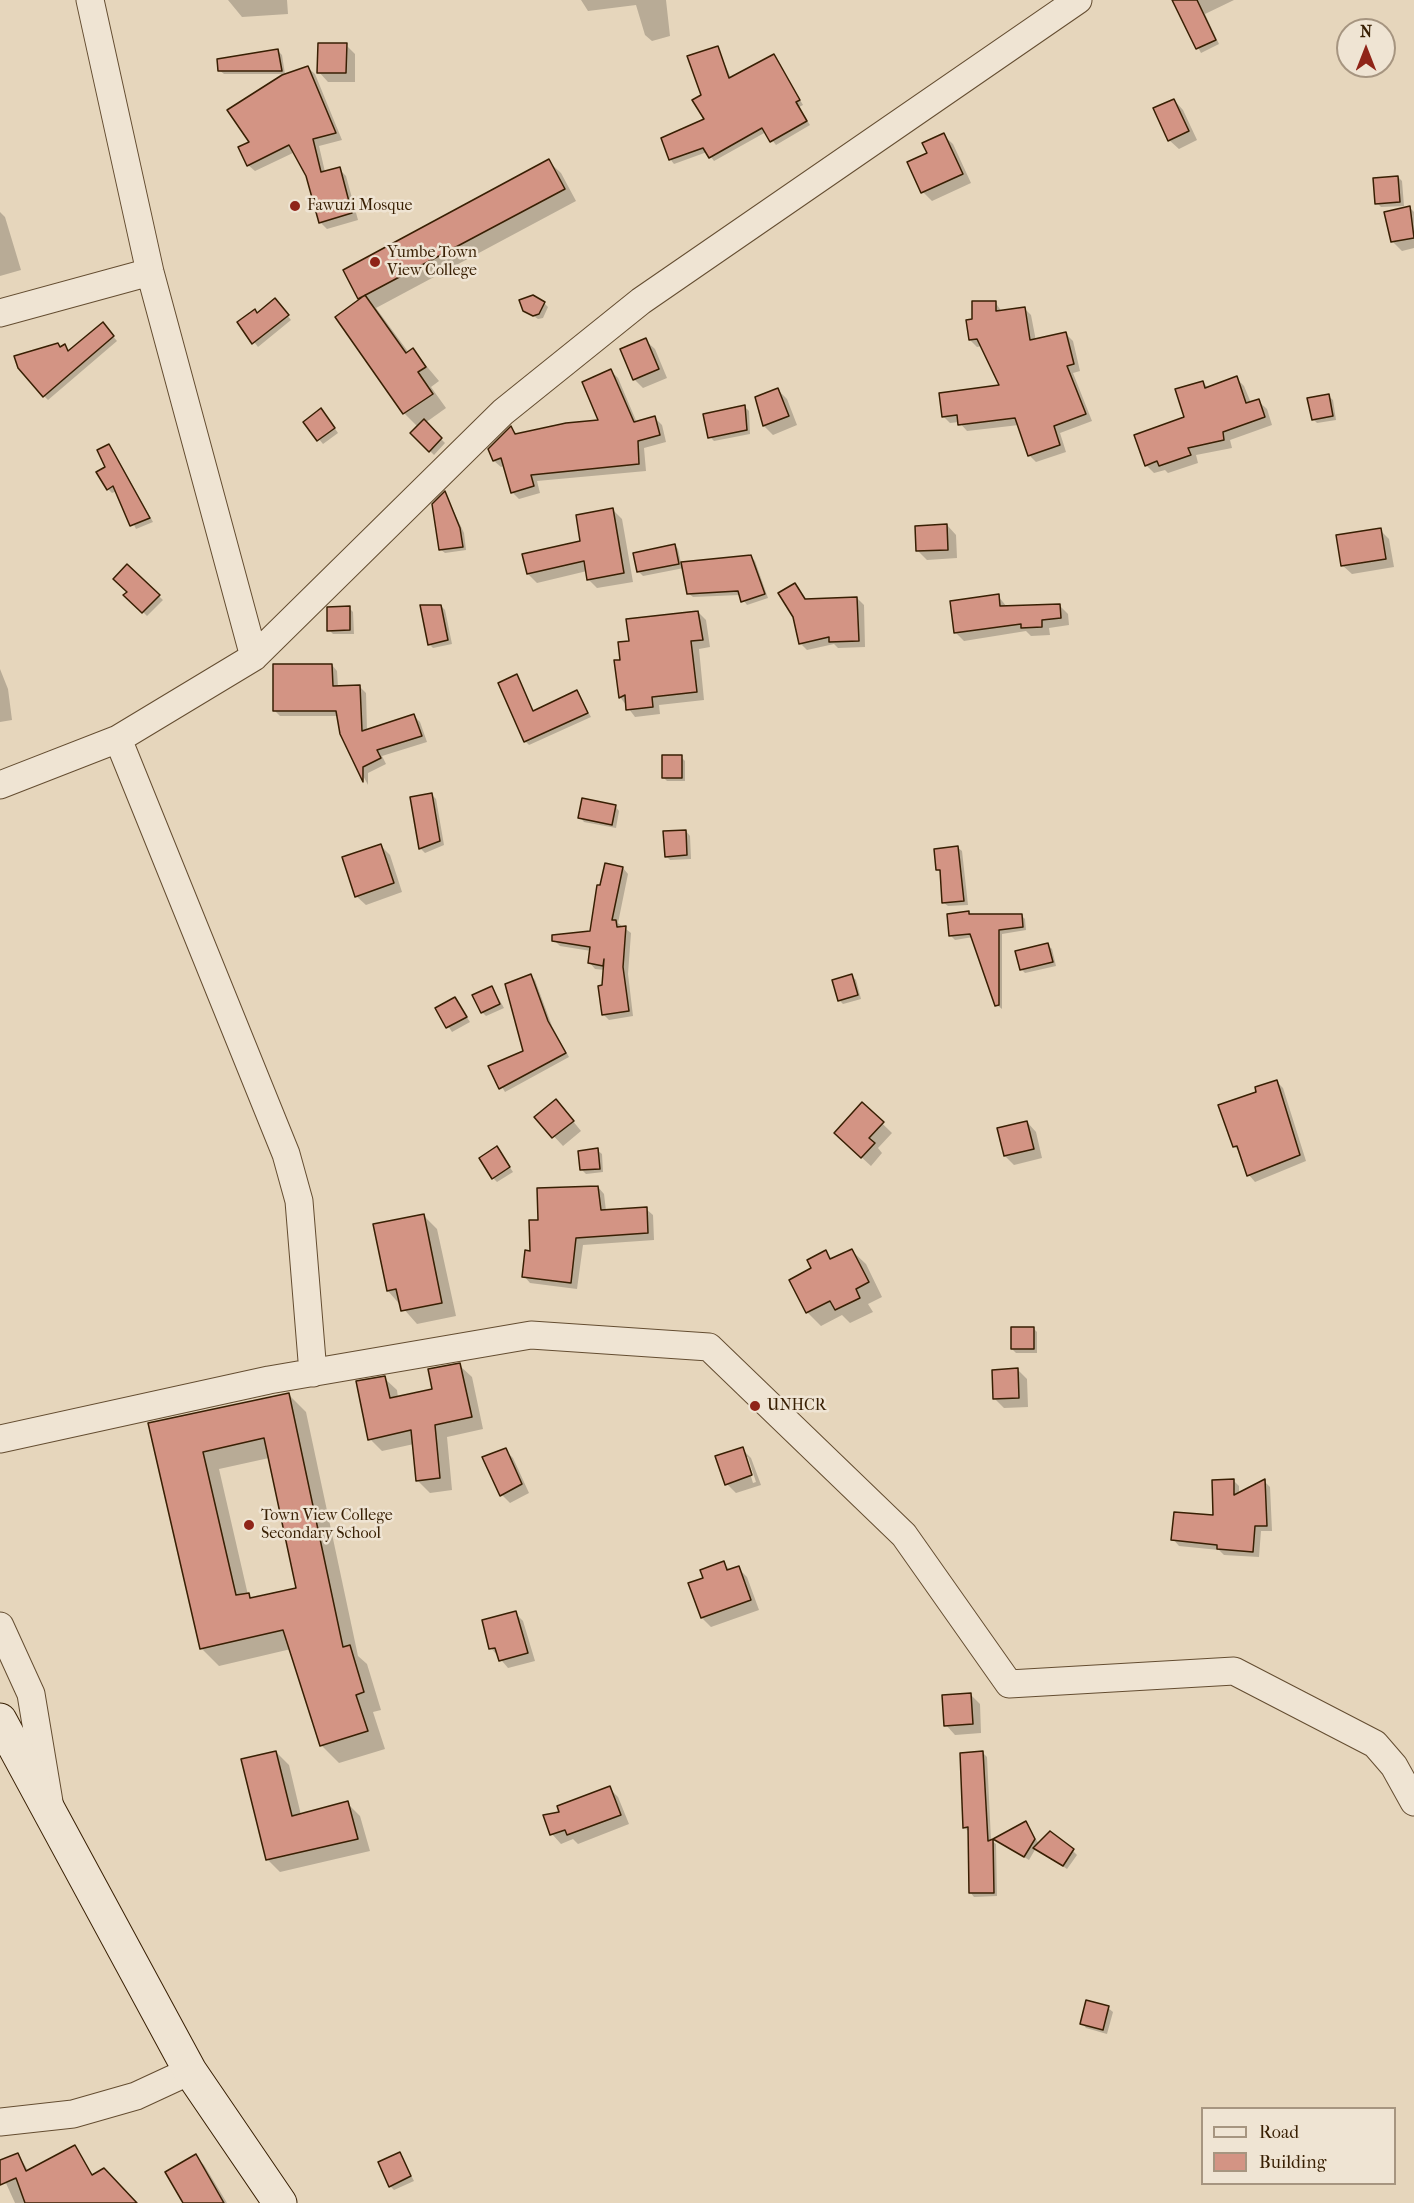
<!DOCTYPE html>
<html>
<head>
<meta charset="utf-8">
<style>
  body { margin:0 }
  #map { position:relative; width:1414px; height:2203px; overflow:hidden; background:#e6d6bc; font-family:"IM FELL French Canon",serif }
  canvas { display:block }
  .legend { position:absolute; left:1201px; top:2107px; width:195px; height:78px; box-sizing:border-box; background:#efe4d3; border:2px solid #a69580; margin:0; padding:8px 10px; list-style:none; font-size:18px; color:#381f03 }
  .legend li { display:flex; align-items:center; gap:12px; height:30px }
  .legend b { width:30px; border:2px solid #a69580 }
  .north { position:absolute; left:1336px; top:18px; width:60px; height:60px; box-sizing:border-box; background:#efe4d3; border:2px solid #a69580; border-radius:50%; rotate:0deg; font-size:16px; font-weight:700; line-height:24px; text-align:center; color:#381f03 }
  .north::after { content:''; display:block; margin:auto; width:21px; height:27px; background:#8f2418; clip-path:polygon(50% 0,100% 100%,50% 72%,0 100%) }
</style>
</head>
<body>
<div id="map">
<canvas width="1414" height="2203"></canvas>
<ul class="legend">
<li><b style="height:8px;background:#efe4d3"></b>Road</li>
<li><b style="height:16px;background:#d39484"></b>Building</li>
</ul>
<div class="north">N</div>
</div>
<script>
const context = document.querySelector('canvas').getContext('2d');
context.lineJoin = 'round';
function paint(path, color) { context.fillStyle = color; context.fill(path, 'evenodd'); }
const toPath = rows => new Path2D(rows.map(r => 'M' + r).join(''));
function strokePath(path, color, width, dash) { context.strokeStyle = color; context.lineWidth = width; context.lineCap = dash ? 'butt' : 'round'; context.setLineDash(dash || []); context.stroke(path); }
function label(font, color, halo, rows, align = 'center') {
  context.font = font + ' "IM FELL French Canon",serif'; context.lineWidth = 5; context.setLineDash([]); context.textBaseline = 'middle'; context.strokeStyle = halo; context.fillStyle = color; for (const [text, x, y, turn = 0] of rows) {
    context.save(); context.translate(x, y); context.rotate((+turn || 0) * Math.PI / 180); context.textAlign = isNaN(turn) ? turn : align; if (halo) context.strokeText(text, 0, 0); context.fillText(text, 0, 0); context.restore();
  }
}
paint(toPath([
  [228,0,287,0,288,14,242,17],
  [581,0,666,0,670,36,652,41,645,35,636,5,588,11],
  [1174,0,1234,0,1205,14,1219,44,1201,53],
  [346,45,355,54,355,82,328,82,319,72],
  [717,47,731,78,774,56,803,105,799,107,810,125,776,145,766,132,714,161,707,152,674,164,670,159,706,120],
  [278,51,282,55,285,74,224,74,219,70],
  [308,68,315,74,342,140,319,146,325,172,339,169,346,176,358,220,327,229,320,222,308,175,295,152,255,171,248,165,251,142],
  [1174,100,1183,110,1197,140,1179,149,1169,140],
  [943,135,953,144,971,183,932,201,923,192,929,153],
  [548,161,561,173,576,201,376,308,409,353,413,350,439,381,431,387,446,408,425,423,445,443,434,455,412,433,418,427,404,413,337,317,362,300,359,298],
  [1398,177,1402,181,1404,206,1381,207,1377,203],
  [1410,208,1414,212,1414,248,1402,251,1393,242],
  [0,212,5,217,21,270,0,276],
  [995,302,1002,312,1024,308,1031,315,1036,341,1066,334,1073,341,1080,371,1073,373,1092,421,1060,433,1066,452,1036,462,1029,455,1019,425,967,431,959,422,950,423,943,416,1002,386,982,346,977,347,970,340,973,320],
  [544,303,548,307,543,318,538,319,525,310],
  [279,305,291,320,258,347,239,322],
  [106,328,117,341,48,400,44,396,61,348,64,346,69,352],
  [645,340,655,349,667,378,643,388,634,379],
  [611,371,618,378,637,423,655,418,662,425,666,442,644,448,646,471,537,481,540,493,519,499,512,492,504,466,501,467,494,461,511,428,518,435,600,422],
  [1236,378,1244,386,1251,403,1258,401,1267,409,1272,425,1230,440,1232,448,1196,455,1198,463,1168,473,1165,470,1154,473,1146,465,1186,418,1203,382,1208,388],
  [778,390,787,399,797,425,773,435,764,426,757,398],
  [1328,396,1333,400,1336,420,1317,423,1313,419],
  [745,407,749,411,750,434,714,441,710,437],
  [325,414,338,433,323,444,305,422],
  [109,446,113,450,153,522,136,529,117,491,112,493,108,489],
  [445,493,464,533,466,550,445,553,440,549],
  [613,510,622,519,633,582,597,588,588,579,587,571,537,583,528,574,582,542],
  [947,525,956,535,957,558,927,560,918,551],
  [1380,530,1389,539,1394,567,1352,574,1342,565],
  [674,545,678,549,681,563,751,557,755,561,768,598,747,605,740,595,693,597,688,593,684,568,643,576,639,572],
  [127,566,163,600,147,616,126,595,129,592],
  [795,584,807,600,857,598,864,605,865,647,838,648,834,644,807,650,800,643],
  [998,596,1007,607,1060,606,1068,614,1069,625,1049,628,1050,635,1031,636,1026,631,964,641,956,633],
  [441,606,445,610,452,644,433,648,429,644],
  [349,608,353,612,354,634,333,634,329,630],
  [698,612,706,620,710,647,699,649,704,700,659,705,660,714,635,717,620,697,622,661,631,643],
  [332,665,337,671,338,687,360,687,366,693,367,731,414,716,420,722,427,742,382,756,386,764,368,773,368,785,341,734,338,716,280,716,274,710],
  [0,669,8,689,12,720,0,722],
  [516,676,534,712,577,692,591,717,529,745,525,741],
  [681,757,685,761,685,781,667,781,663,777],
  [432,795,436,799,444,845,425,853,421,849,412,798],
  [615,806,619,811,616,828,584,822,580,817],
  [686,831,690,836,691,859,670,860,666,856],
  [381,846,390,855,402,892,366,905,356,896],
  [957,847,962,851,968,905,948,906,943,902,941,873,938,869],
  [623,868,628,874,618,923,631,933,628,974,633,1016,609,1020,603,1014,605,970,595,969,590,963,591,951,560,946,554,940,591,932],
  [969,912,971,915,1021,915,1025,919,1026,930,1002,934,1002,1009,997,1005,973,937,955,940,951,936],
  [1048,945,1052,949,1056,966,1025,973,1021,969],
  [531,976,535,980,552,1026,569,1057,505,1092,490,1067,525,1052],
  [852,976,856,980,861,999,843,1004,839,1000],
  [492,987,504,1008,486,1016,482,1012],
  [455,999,470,1022,452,1032,437,1009],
  [1277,1082,1283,1088,1306,1161,1255,1182,1249,1175,1241,1153,1234,1146,1258,1092],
  [862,1104,892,1133,878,1148,882,1153,871,1166,845,1142],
  [564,1110,581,1131,563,1146,536,1117],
  [1027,1122,1036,1132,1042,1158,1014,1165,1005,1156],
  [497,1148,513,1172,497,1182,493,1178],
  [597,1150,602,1154,603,1172,586,1174,582,1170],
  [598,1187,604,1194,606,1211,646,1209,653,1215,654,1240,583,1245,577,1289,530,1283,524,1276,539,1221],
  [423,1215,437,1229,456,1316,417,1324,388,1291,375,1225],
  [852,1251,866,1264,882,1297,868,1304,873,1312,850,1323,842,1315,821,1326,807,1312,813,1269,825,1252,833,1260],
  [1033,1328,1037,1332,1037,1353,1016,1353,1012,1349],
  [459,1365,472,1377,483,1429,447,1437,452,1490,430,1493,417,1480,414,1444,382,1451,370,1439,384,1378,397,1390,398,1398,434,1390],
  [1018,1370,1027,1379,1028,1407,1004,1408,995,1399],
  [288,1394,306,1412,358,1656,367,1664,381,1710,373,1712,385,1749,339,1763,321,1745,291,1649,219,1666,201,1648,149,1424],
  [269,1458,298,1590,253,1599,248,1595,219,1469],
  [742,1449,751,1458,761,1485,736,1493,727,1484],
  [745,1457,748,1457,756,1482,753,1483],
  [505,1450,513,1458,529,1493,510,1503,502,1495],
  [1233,1480,1239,1486,1239,1494,1264,1481,1270,1487,1272,1531,1261,1531,1259,1557,1224,1555,1219,1550,1179,1546,1173,1539,1214,1517],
  [723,1563,731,1571,738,1568,747,1577,759,1610,711,1627,702,1618,704,1579],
  [515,1613,523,1621,535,1661,508,1668,491,1648],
  [971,1695,980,1704,981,1733,955,1735,946,1725],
  [276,1752,289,1765,301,1815,347,1803,360,1816,370,1851,280,1872,267,1859],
  [983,1753,987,1757,991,1840,996,1844,997,1896,974,1897,970,1892,968,1831,964,1827],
  [609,1788,618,1797,629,1824,578,1844,573,1839,561,1844,552,1834,561,1813],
  [1026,1823,1039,1844,1073,1851,1077,1855,1067,1869,1036,1848,1029,1860,999,1842],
  [1108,2008,1113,2012,1107,2034,1086,2028,1082,2023],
  [18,2154,29,2172,81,2203,15,2203,0,2170,0,2162],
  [400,2154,414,2181,394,2190,390,2186],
  [195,2156,204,2165,227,2203,185,2203]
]), '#0003');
const building = toPath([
  [1172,0,1197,0,1216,40,1196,49,1172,0],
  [318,43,347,43,346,73,317,73,318,43],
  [718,46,729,78,774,54,800,100,796,102,807,121,770,142,762,128,709,158,703,148,669,160,661,138,704,119,692,100,701,95,687,56,718,46],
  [278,49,282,71,218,71,217,59,278,49],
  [308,66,336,133,313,139,321,172,340,167,352,213,319,223,306,176,289,145,247,166,238,147,249,142,227,110,282,75,308,66],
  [1174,99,1189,131,1168,141,1153,108,1174,99],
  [944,133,963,174,921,193,907,162,927,153,922,143,944,133],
  [549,159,565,189,358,299,343,270,549,159],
  [1398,176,1400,202,1375,204,1373,178,1398,176],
  [1410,206,1414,238,1391,242,1384,212,1410,206],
  [365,295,406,353,413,348,426,367,418,372,433,394,403,414,335,317,365,295],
  [533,295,545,302,539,314,533,316,523,311,519,300,533,295],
  [275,298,289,315,252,344,237,322,255,309,257,313,275,298],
  [972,301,996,301,996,311,1025,307,1030,340,1066,332,1074,364,1067,366,1086,414,1054,426,1060,445,1028,456,1015,418,958,425,957,415,942,417,939,393,999,385,977,339,969,340,966,320,972,319,972,301],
  [103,322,114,336,43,397,18,368,14,356,58,343,60,347,65,344,68,351,103,322],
  [646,338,659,369,633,380,620,349,646,338],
  [611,369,634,422,655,416,660,435,638,441,639,464,531,475,534,486,511,493,501,458,493,461,488,449,511,426,515,434,566,423,598,420,582,382,611,369],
  [1237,376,1246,403,1259,399,1265,417,1223,432,1224,440,1188,448,1191,455,1159,466,1157,461,1145,466,1134,435,1184,417,1175,389,1203,381,1205,388,1237,376],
  [778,388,789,416,763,426,755,397,778,388],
  [1329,394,1333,416,1312,420,1307,398,1329,394],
  [745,405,747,430,708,438,703,414,745,405],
  [321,408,335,428,317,441,303,422,321,408],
  [424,419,442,438,429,452,410,433,424,419],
  [109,444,150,518,130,526,113,486,107,490,96,472,105,467,97,450,109,444],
  [445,491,460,528,463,547,439,550,432,504,445,491],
  [613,508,624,573,587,580,584,561,527,574,522,554,580,541,576,515,613,508],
  [947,524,948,550,916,551,915,526,947,524],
  [1381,528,1386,559,1341,566,1336,535,1381,528],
  [675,544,679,564,637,572,633,553,675,544],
  [751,555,765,594,741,602,738,591,687,594,681,562,751,555],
  [127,564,160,595,142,613,123,595,127,592,113,579,127,564],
  [795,583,805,599,857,597,859,641,829,642,829,637,799,644,793,617,778,593,795,583],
  [999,594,1000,606,1060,604,1061,618,1042,620,1042,627,1021,628,1021,624,954,633,950,601,999,594],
  [420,605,441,605,448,640,428,645,420,605],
  [350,606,350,630,327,631,327,607,350,606],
  [698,611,703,640,691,641,697,692,652,697,653,707,626,710,625,695,619,698,614,660,620,660,618,642,629,641,626,619,698,611],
  [273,664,332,664,333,686,360,685,362,731,414,714,422,736,377,750,381,758,363,767,363,782,340,734,336,711,273,711,273,664],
  [517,674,533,711,577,690,588,713,524,742,498,683,517,674],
  [662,755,682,755,682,778,662,778,662,755],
  [432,793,440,841,419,849,410,797,432,793],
  [582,798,616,805,612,825,578,818,582,798],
  [686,830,687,855,665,857,663,831,686,830],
  [381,844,394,883,355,897,342,857,381,844],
  [958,846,964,901,942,903,940,870,936,870,934,849,958,846],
  [605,863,623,867,612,920,616,920,617,927,626,926,623,967,629,1011,602,1015,598,986,602,985,604,959,603,966,588,963,590,947,552,941,552,935,590,931,597,885,600,885,605,863],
  [969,911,969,914,1022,914,1023,927,999,930,999,1005,995,1006,970,934,949,936,947,914,969,911],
  [1048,943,1053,962,1020,970,1015,951,1048,943],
  [531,974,548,1021,566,1053,499,1089,488,1066,523,1051,505,984,531,974],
  [852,974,858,995,838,1001,832,980,852,974],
  [492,986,500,1004,481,1013,472,995,492,986],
  [455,997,467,1017,446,1028,435,1008,455,997],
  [1277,1080,1300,1155,1247,1176,1237,1146,1233,1147,1218,1105,1256,1092,1255,1087,1277,1080],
  [556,1099,574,1121,552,1138,534,1117,556,1099],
  [862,1102,884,1122,869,1138,875,1143,861,1158,834,1133,862,1102],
  [1027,1121,1034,1149,1004,1156,997,1128,1027,1121],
  [497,1146,510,1167,492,1179,479,1158,497,1146],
  [598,1148,600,1169,580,1170,578,1151,598,1148],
  [598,1186,601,1210,647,1207,648,1233,576,1238,571,1283,522,1277,525,1250,530,1251,529,1220,538,1220,537,1188,598,1186],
  [424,1214,442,1303,401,1311,396,1289,387,1291,373,1224,424,1214],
  [852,1249,869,1282,856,1289,860,1298,835,1310,830,1301,806,1313,789,1280,811,1268,807,1260,826,1250,830,1259,852,1249],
  [1011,1327,1034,1327,1034,1349,1011,1349,1011,1327],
  [460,1363,472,1417,435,1425,440,1478,416,1481,411,1430,368,1440,356,1381,385,1376,390,1398,432,1389,428,1369,460,1363],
  [1018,1368,1019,1398,993,1399,992,1370,1018,1368],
  [289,1393,343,1647,350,1645,364,1692,356,1695,368,1731,320,1746,283,1630,200,1649,148,1423,289,1393],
  [264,1438,296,1588,250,1598,249,1593,236,1595,203,1452,264,1438],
  [743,1447,752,1475,725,1485,715,1456,743,1447],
  [506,1448,522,1484,500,1496,482,1457,506,1448],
  [1234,1479,1234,1495,1265,1479,1267,1526,1255,1526,1253,1552,1217,1549,1217,1545,1171,1540,1174,1512,1213,1515,1212,1480,1234,1479],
  [724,1561,727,1570,739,1566,751,1600,701,1618,688,1583,703,1578,700,1570,724,1561],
  [516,1611,528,1653,499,1661,495,1648,489,1649,482,1620,516,1611],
  [971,1693,973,1724,944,1726,942,1695,971,1693],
  [276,1751,292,1816,348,1801,358,1839,266,1860,241,1759,276,1751],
  [983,1751,988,1841,993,1839,994,1893,969,1893,968,1827,963,1828,960,1753,983,1751],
  [610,1786,621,1815,567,1835,565,1830,550,1835,543,1815,559,1812,557,1806,610,1786],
  [1026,1821,1035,1839,1024,1857,993,1839,1026,1821],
  [1050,1831,1074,1849,1063,1866,1033,1848,1050,1831],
  [1086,2000,1109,2006,1103,2030,1080,2024,1086,2000],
  [75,2145,92,2175,104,2168,137,2203,25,2203,16,2178,0,2185,0,2160,18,2153,26,2171,75,2145],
  [400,2152,411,2176,389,2187,378,2162,400,2152],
  [196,2154,224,2203,183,2203,165,2172,196,2154]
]);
paint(building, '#d39484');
strokePath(building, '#381f03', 1.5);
const street = toPath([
  [90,0,150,272,254,657],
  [0,313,150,272],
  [118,739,286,1154,299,1201,313,1373],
  [0,785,118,739,254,657,503,412,641,301,1078,0],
  [0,1439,269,1380,531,1335,709,1347,904,1535,1009,1684,1234,1671,1375,1744,1394,1766,1414,1802],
  [0,1626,31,1694,49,1802],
  [0,2122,73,2114,136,2096,190,2071]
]);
const secondary = toPath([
  [0,1720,190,2071,280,2203]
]);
strokePath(street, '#644d31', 29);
strokePath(secondary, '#381f03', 35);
strokePath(street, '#efe4d3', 27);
strokePath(secondary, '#efe4d3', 33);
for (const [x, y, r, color] of [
  [295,206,6,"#8f2418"],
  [375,262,6,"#8f2418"],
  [755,1406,6,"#8f2418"],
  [249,1525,6,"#8f2418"]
]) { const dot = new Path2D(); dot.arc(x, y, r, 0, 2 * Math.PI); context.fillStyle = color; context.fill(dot); strokePath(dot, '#efe4d3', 2); }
label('16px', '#381f03', '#efe4d3', [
  ["Fawuzi Mosque",307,206],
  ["Yumbe Town",387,253],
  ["View College",387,271],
  ["UNHCR",767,1406],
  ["Town View College",261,1516],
  ["Secondary School",261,1534]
], 'left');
</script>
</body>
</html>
